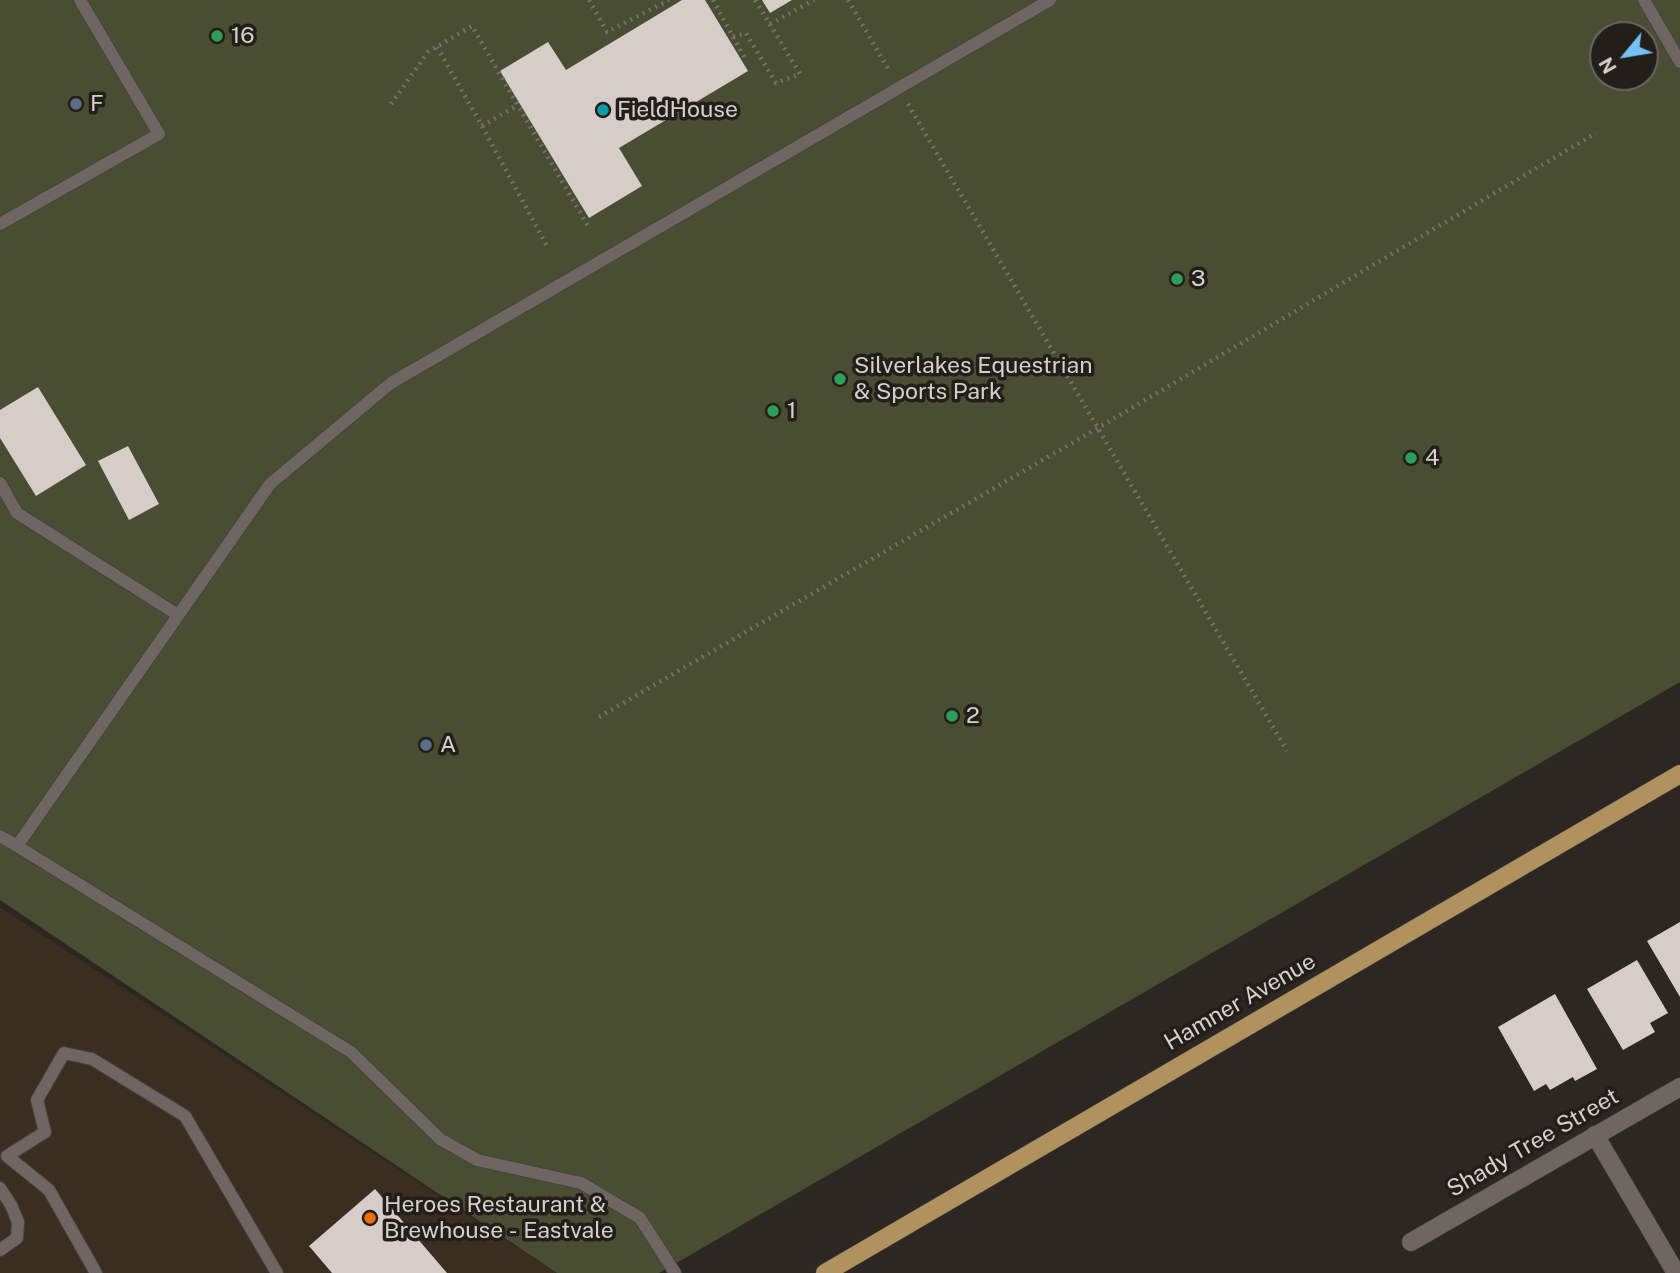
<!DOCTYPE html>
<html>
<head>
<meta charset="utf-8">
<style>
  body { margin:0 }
  #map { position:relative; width:1680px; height:1273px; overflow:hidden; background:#2d2724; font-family:"Public Sans",sans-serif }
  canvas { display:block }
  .north { position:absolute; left:1589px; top:21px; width:70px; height:70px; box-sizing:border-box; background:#241e1a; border:2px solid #6a6562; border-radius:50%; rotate:240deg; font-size:19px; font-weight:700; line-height:28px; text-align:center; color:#d4d0ce }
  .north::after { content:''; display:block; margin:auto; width:24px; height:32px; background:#73c1f5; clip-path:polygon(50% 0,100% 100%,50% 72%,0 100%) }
</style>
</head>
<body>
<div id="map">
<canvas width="1680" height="1273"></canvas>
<div class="north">N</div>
</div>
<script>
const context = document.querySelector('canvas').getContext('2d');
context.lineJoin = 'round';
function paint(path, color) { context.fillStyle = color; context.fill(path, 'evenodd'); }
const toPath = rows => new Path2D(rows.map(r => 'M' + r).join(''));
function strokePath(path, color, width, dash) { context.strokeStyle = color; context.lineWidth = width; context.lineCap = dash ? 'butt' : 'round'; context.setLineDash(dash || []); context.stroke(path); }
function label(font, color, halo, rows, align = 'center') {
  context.font = font + ' "Public Sans",sans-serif'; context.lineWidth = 7; context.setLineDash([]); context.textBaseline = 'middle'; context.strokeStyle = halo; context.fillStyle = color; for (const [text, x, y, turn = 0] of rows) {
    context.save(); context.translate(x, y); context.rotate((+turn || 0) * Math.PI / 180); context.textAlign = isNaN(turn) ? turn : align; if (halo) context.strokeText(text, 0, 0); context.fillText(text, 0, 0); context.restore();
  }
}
paint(toPath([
  [0,907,556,1273,0,1273]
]), '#392e1f');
paint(toPath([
  [0,0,1680,0,1680,682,659,1273,557,1273,0,900],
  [1603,35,1645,35,1645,77,1603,77]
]), '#494e32');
paint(toPath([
  [682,0,705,0,748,71,619,148,642,186,589,218,500,71,548,42,566,70],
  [762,0,792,0,770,13],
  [38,387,86,465,36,496,0,438,0,410],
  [128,446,159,504,129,520,98,461],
  [1680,922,1680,997,1647,941],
  [1637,960,1668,1013,1650,1023,1655,1032,1623,1050,1587,989],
  [1555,994,1597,1069,1575,1081,1573,1077,1550,1090,1546,1084,1534,1091,1498,1027],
  [375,1189,447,1273,332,1273,309,1246]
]), '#d6cdc9');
const service = toPath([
  [1644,0,1680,62],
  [0,224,159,134,80,0],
  [0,483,17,513,178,615],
  [0,836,17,846],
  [0,1188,11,1205,18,1222,17,1238,0,1250],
  [96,1273,49,1190,7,1156,45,1132,37,1100,64,1053,92,1059,185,1116,277,1273],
  [675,1273,640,1218,581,1183,477,1160,440,1139,351,1052,17,846,270,484,391,383,1050,0]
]);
const minor = toPath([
  [1595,1135,1676,1273],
  [1411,1242,1680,1087]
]);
const primary = toPath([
  [825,1273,1680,774]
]);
strokePath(service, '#47423f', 14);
strokePath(minor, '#47423f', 19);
strokePath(primary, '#47423f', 19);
strokePath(toPath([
  [589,0,607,32,669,0],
  [713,0,744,57],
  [848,0,890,72],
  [770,24,814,0],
  [733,37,746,33,776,83,800,74,755,0],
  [437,47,482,126,548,248],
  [391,104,428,52,472,26,589,228],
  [908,104,1287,751],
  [482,126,518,105],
  [599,717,1098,428,1596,133]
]), '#756f6d', 4.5, [2, 5]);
strokePath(service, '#6e6662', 12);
strokePath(minor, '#6e6662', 18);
strokePath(primary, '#b0925e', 18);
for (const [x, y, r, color] of [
  [217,36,7,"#2e9e5b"],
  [76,104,7,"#5c6f8a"],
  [603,110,7,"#0f9aa8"],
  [1177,279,7,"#2e9e5b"],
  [840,379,7,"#2e9e5b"],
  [773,411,7,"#2e9e5b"],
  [1411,458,7,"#2e9e5b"],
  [952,716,7,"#2e9e5b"],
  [426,745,7,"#5c6f8a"],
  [370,1218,7,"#e8710a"]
]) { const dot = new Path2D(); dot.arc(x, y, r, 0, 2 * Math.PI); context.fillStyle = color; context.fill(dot); strokePath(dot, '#241e1a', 2.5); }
label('23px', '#d4d0ce', '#241e1a', [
  ["16",231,36],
  ["F",90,104],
  ["FieldHouse",617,110],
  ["3",1191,279],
  ["Silverlakes Equestrian",854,366],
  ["& Sports Park",854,392],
  ["1",787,411],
  ["4",1425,458],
  ["2",966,716],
  ["A",440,745],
  ["Heroes Restaurant &",384,1205],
  ["Brewhouse - Eastvale",384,1231]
], 'left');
label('23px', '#d4d0ce', '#241e1a', [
  ["Hamner Avenue",1240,1002,-30],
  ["Shady Tree Street",1533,1143,-30]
]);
</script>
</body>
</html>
